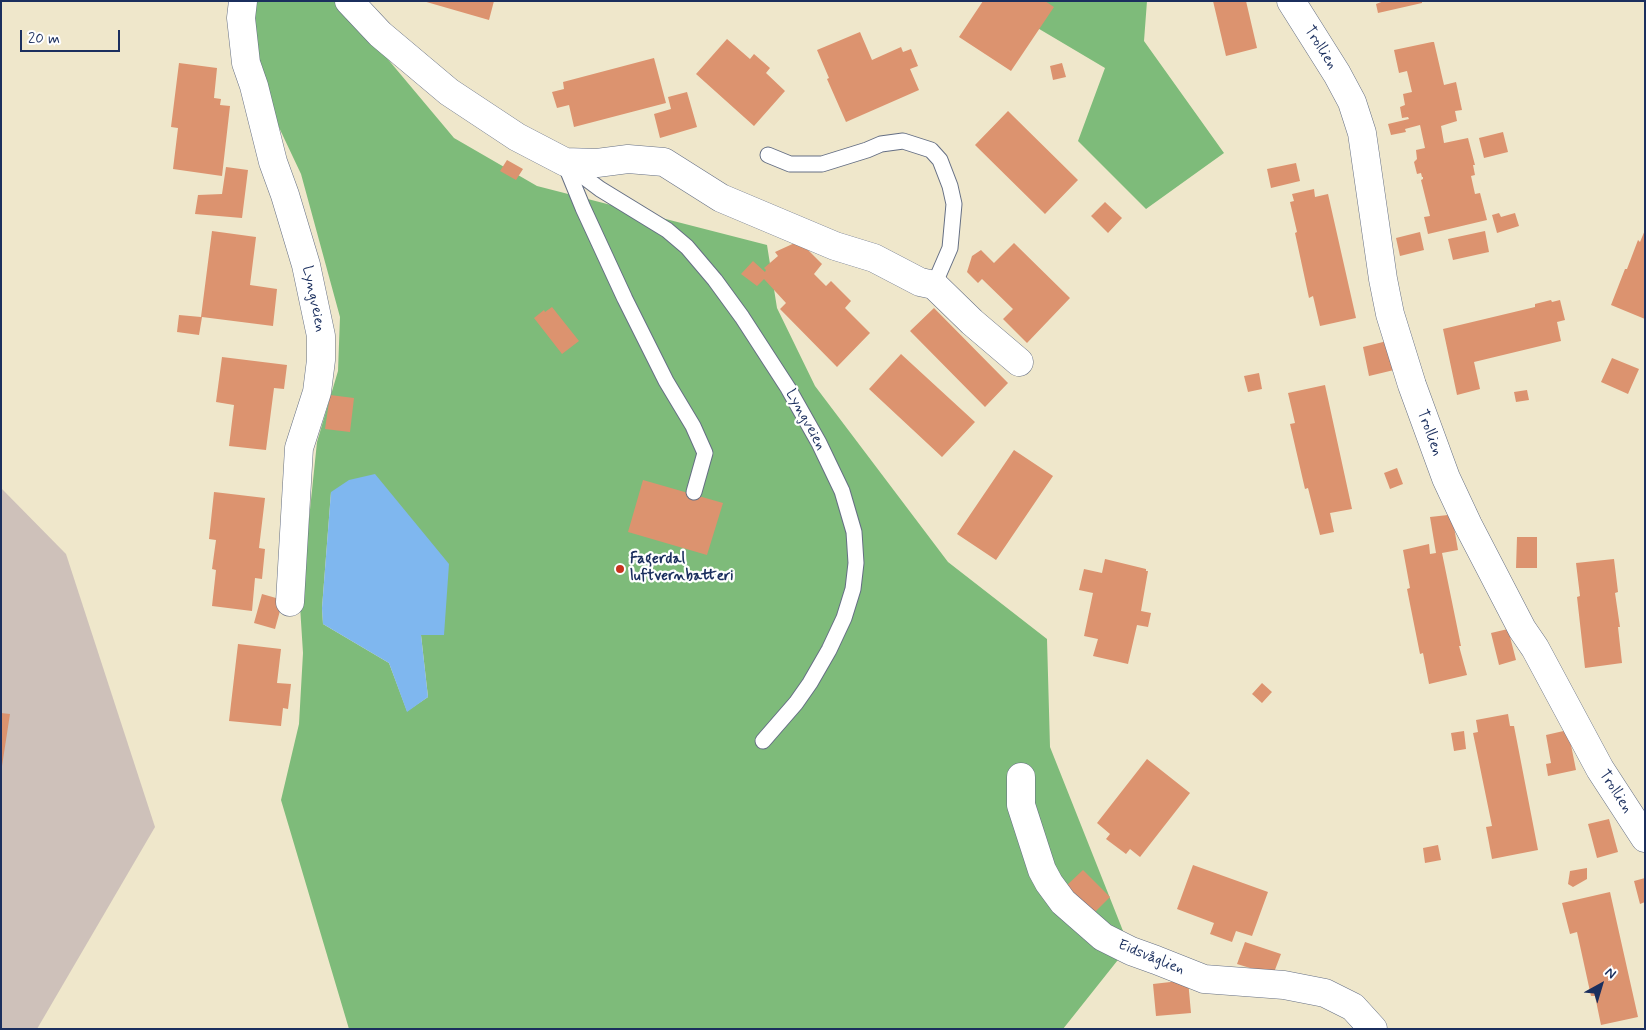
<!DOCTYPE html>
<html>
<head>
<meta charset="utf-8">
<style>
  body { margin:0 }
  #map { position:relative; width:1646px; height:1030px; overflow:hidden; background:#efe7cb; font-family:Mynerve,sans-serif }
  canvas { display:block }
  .frame { position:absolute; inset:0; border:2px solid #1b2f5e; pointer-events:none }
  .north { position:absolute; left:1576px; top:960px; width:50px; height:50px; -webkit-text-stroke:4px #fff; paint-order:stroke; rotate:39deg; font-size:14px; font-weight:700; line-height:20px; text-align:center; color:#1b2f5e }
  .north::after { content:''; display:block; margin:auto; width:18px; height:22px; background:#1b2f5e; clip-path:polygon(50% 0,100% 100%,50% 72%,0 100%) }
  .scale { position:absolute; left:20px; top:30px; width:100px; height:22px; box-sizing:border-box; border:2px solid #1b2f5e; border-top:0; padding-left:6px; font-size:15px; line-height:18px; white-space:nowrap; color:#1b2f5e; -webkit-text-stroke:4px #fff; paint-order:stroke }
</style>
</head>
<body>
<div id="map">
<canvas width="1646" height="1030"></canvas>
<div class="frame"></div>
<div class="north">N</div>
<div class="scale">20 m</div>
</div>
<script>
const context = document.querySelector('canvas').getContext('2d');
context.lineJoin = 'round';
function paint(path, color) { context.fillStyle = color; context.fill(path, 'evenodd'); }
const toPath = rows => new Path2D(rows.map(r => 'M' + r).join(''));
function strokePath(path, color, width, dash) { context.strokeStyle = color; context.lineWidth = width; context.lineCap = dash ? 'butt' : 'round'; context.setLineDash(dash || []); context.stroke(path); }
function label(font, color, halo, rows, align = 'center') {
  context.font = font + ' Mynerve,sans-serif'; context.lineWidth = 4.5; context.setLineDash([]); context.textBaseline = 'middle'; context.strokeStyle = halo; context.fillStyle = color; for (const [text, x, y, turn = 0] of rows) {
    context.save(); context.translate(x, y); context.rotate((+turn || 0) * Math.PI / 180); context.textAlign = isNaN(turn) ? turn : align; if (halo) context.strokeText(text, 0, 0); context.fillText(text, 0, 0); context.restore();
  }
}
paint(toPath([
  [1,488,66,554,155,827,37,1029,1,1029]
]), '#cec1ba');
paint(toPath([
  [257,1,339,1,454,138,537,186,767,245,777,308,815,386,948,562,1047,639,1050,747,1129,946,1063,1029,349,1029,281,800,299,724,303,653,300,606,317,442,338,371,340,317,301,174,258,83,253,7],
  [331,492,421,635,428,697,407,711,389,663,323,624,322,608],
  [992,1,1147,1,1144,41,1224,153,1146,209,1078,141,1105,68]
]), '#7ebb7a');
paint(toPath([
  [375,474,449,564,444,635,421,635,428,697,407,712,389,663,323,624,322,608,331,492,349,480]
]), '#7fb7ef');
paint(toPath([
  [423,1,494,1,489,20],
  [983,1,1045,1,1054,7,1011,71,959,37],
  [1213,1,1246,1,1257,48,1226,56],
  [1384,1,1422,1,1422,3,1378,13,1376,4],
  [860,32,872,60,901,47,903,52,911,49,918,66,910,69,919,90,846,122,827,79,829,78,817,50],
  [727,39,750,59,754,54,770,68,766,73,785,91,754,126,696,74],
  [1432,42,1434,42,1444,85,1456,82,1462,110,1455,111,1457,121,1441,126,1444,143,1468,138,1475,165,1473,165,1475,175,1471,176,1475,194,1480,193,1487,220,1428,234,1424,217,1430,216,1421,180,1423,179,1423,177,1422,177,1421,173,1417,174,1414,162,1417,159,1416,150,1425,148,1420,125,1405,129,1406,132,1391,135,1388,124,1409,119,1408,117,1402,118,1400,107,1405,105,1403,94,1412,92,1407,71,1399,73,1394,50],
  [654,58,666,103,574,127,569,105,557,108,552,92,564,89,563,82],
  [179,63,217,68,214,98,221,99,220,105,230,106,222,176,173,169,178,128,171,127],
  [1062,63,1066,77,1053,80,1050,66],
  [687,92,697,127,660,138,654,114,671,109,668,97],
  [1008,111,1078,180,1045,214,975,145],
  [1503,132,1508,152,1484,158,1479,138],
  [507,160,523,169,516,180,500,171],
  [1296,163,1300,181,1271,188,1267,169],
  [226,167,248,170,242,218,195,214,198,195,222,194],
  [1314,189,1315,197,1328,194,1356,318,1320,326,1313,296,1309,298,1295,233,1297,232,1290,202,1294,201,1292,194],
  [1105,202,1122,218,1108,233,1091,216],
  [1499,213,1501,217,1515,213,1519,226,1497,233,1492,215],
  [1645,230,1645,319,1611,305,1625,269,1627,269,1638,240,1640,242],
  [212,231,256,237,250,285,277,289,273,326,202,317,199,335,177,332,179,315,201,317],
  [1485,231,1489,252,1453,260,1448,239],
  [1420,232,1424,250,1400,256,1396,238],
  [799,241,822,264,814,274,826,286,831,281,851,301,845,308,870,333,837,367,780,309,786,303,764,279,757,286,741,274,753,261,765,272,766,270,764,268,778,256,775,252],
  [1014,243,1070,298,1027,343,1003,319,1013,309,982,279,978,283,967,272,972,256,981,250,994,263],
  [1551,300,1552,302,1560,300,1565,320,1557,322,1561,341,1474,362,1480,389,1457,395,1443,329,1535,307,1535,304],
  [552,307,579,341,562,354,534,318,544,310,545,312],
  [934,308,1008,383,985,407,910,331],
  [1387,341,1394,370,1369,376,1363,347],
  [901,354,975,422,942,457,869,389],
  [222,357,287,365,284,389,274,388,266,450,229,446,234,405,216,402],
  [1612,358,1639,369,1628,394,1601,382],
  [1259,373,1262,389,1248,392,1244,376],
  [1325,385,1352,509,1330,513,1334,532,1320,535,1308,488,1305,489,1290,424,1295,423,1288,393],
  [1527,390,1529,400,1516,402,1514,392],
  [330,395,354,398,350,432,325,429],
  [1014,450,1053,476,996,560,957,534],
  [1397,468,1403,484,1390,489,1384,473],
  [643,480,723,503,707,555,628,532],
  [214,492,265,498,259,548,265,549,262,579,255,578,252,611,212,606,216,570,212,569,216,540,209,539],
  [1448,515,1454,527,1458,550,1442,553,1461,646,1459,646,1467,675,1429,684,1423,653,1420,654,1407,589,1410,588,1403,550,1429,544,1430,554,1436,553,1430,517],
  [1517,537,1537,537,1537,568,1516,568],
  [1105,559,1146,569,1146,571,1148,571,1141,611,1151,613,1148,627,1137,625,1128,664,1093,656,1098,639,1084,636,1093,593,1079,590,1084,569,1102,573],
  [1614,559,1618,592,1615,593,1620,627,1618,627,1622,663,1585,668,1577,597,1580,596,1576,563],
  [262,594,283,600,275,629,254,623],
  [1508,629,1516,660,1499,665,1491,633],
  [238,644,281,649,277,683,291,684,288,709,283,708,281,726,229,721],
  [1262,683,1272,692,1262,703,1252,694],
  [1,713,10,714,2,766,1,766],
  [1508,714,1510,726,1514,726,1538,850,1492,859,1486,827,1492,826,1473,733,1478,732,1476,720],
  [1568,730,1576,770,1548,776,1546,764,1551,763,1546,735],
  [1464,731,1466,749,1454,751,1451,733],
  [1147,759,1190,793,1140,857,1130,849,1126,854,1106,839,1110,834,1097,823],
  [1609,819,1618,852,1597,858,1588,824],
  [1438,845,1441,860,1425,863,1423,848],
  [1193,865,1268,892,1252,936,1236,931,1232,942,1210,934,1214,923,1177,909],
  [1587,868,1587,879,1573,887,1568,884,1570,871],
  [1083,870,1110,897,1094,913,1066,886],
  [1645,878,1645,902,1640,904,1634,881],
  [1610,892,1638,1017,1601,1025,1595,996,1591,996,1577,932,1570,934,1562,903],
  [1245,942,1281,954,1273,975,1237,964],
  [1188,980,1191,1013,1156,1016,1153,984]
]), '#dc936f');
const service = toPath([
  [768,155,790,164,822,164,867,150,881,144,903,141,931,150,940,160,950,186,954,204,950,248,934,285],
  [565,164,583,208,625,299,666,381,693,426,705,453,694,492],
  [568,165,600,189,667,230,687,247,715,280,742,317,788,388,819,443,842,491,854,532,856,563,853,589,844,618,829,650,810,683,796,703,763,741]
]);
const minor = toPath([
  [243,1,241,18,246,63,254,86,273,162,285,195,306,265,321,336,321,360,317,392,299,448,290,602],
  [349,1,380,34,449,92,517,137,565,162,597,163,628,159,664,162,721,198,835,246,874,258,920,282,934,285,972,322,1019,362],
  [1291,1,1337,74,1352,102,1362,133,1383,279,1390,314,1412,385,1446,478,1468,525,1522,629,1535,648,1600,769,1645,838],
  [1021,777,1021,805,1042,870,1049,883,1063,902,1103,937,1131,951,1156,960,1204,979,1284,985,1325,993,1353,1007,1373,1029]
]);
strokePath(service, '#656f84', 17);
strokePath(minor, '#656f84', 29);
strokePath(service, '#fff', 15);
strokePath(minor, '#fff', 28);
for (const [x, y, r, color] of [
  [620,569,5,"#c8321e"]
]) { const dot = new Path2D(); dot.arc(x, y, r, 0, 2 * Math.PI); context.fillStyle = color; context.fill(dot); strokePath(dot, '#fff', 2); }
label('15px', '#1b2f5e', '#fff', [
  ["Trollien",1320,48,58],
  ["Lyngveien",313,299,78],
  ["Lyngveien",805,420,61],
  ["Trollien",1429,433,70],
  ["Trollien",1615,792,57],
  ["Eidsvåglien",1151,958,22]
]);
label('bold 15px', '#1b2f5e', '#fff', [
  ["Fagerdal",630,560],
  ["luftvernbatteri",630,577]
], 'left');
</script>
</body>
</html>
